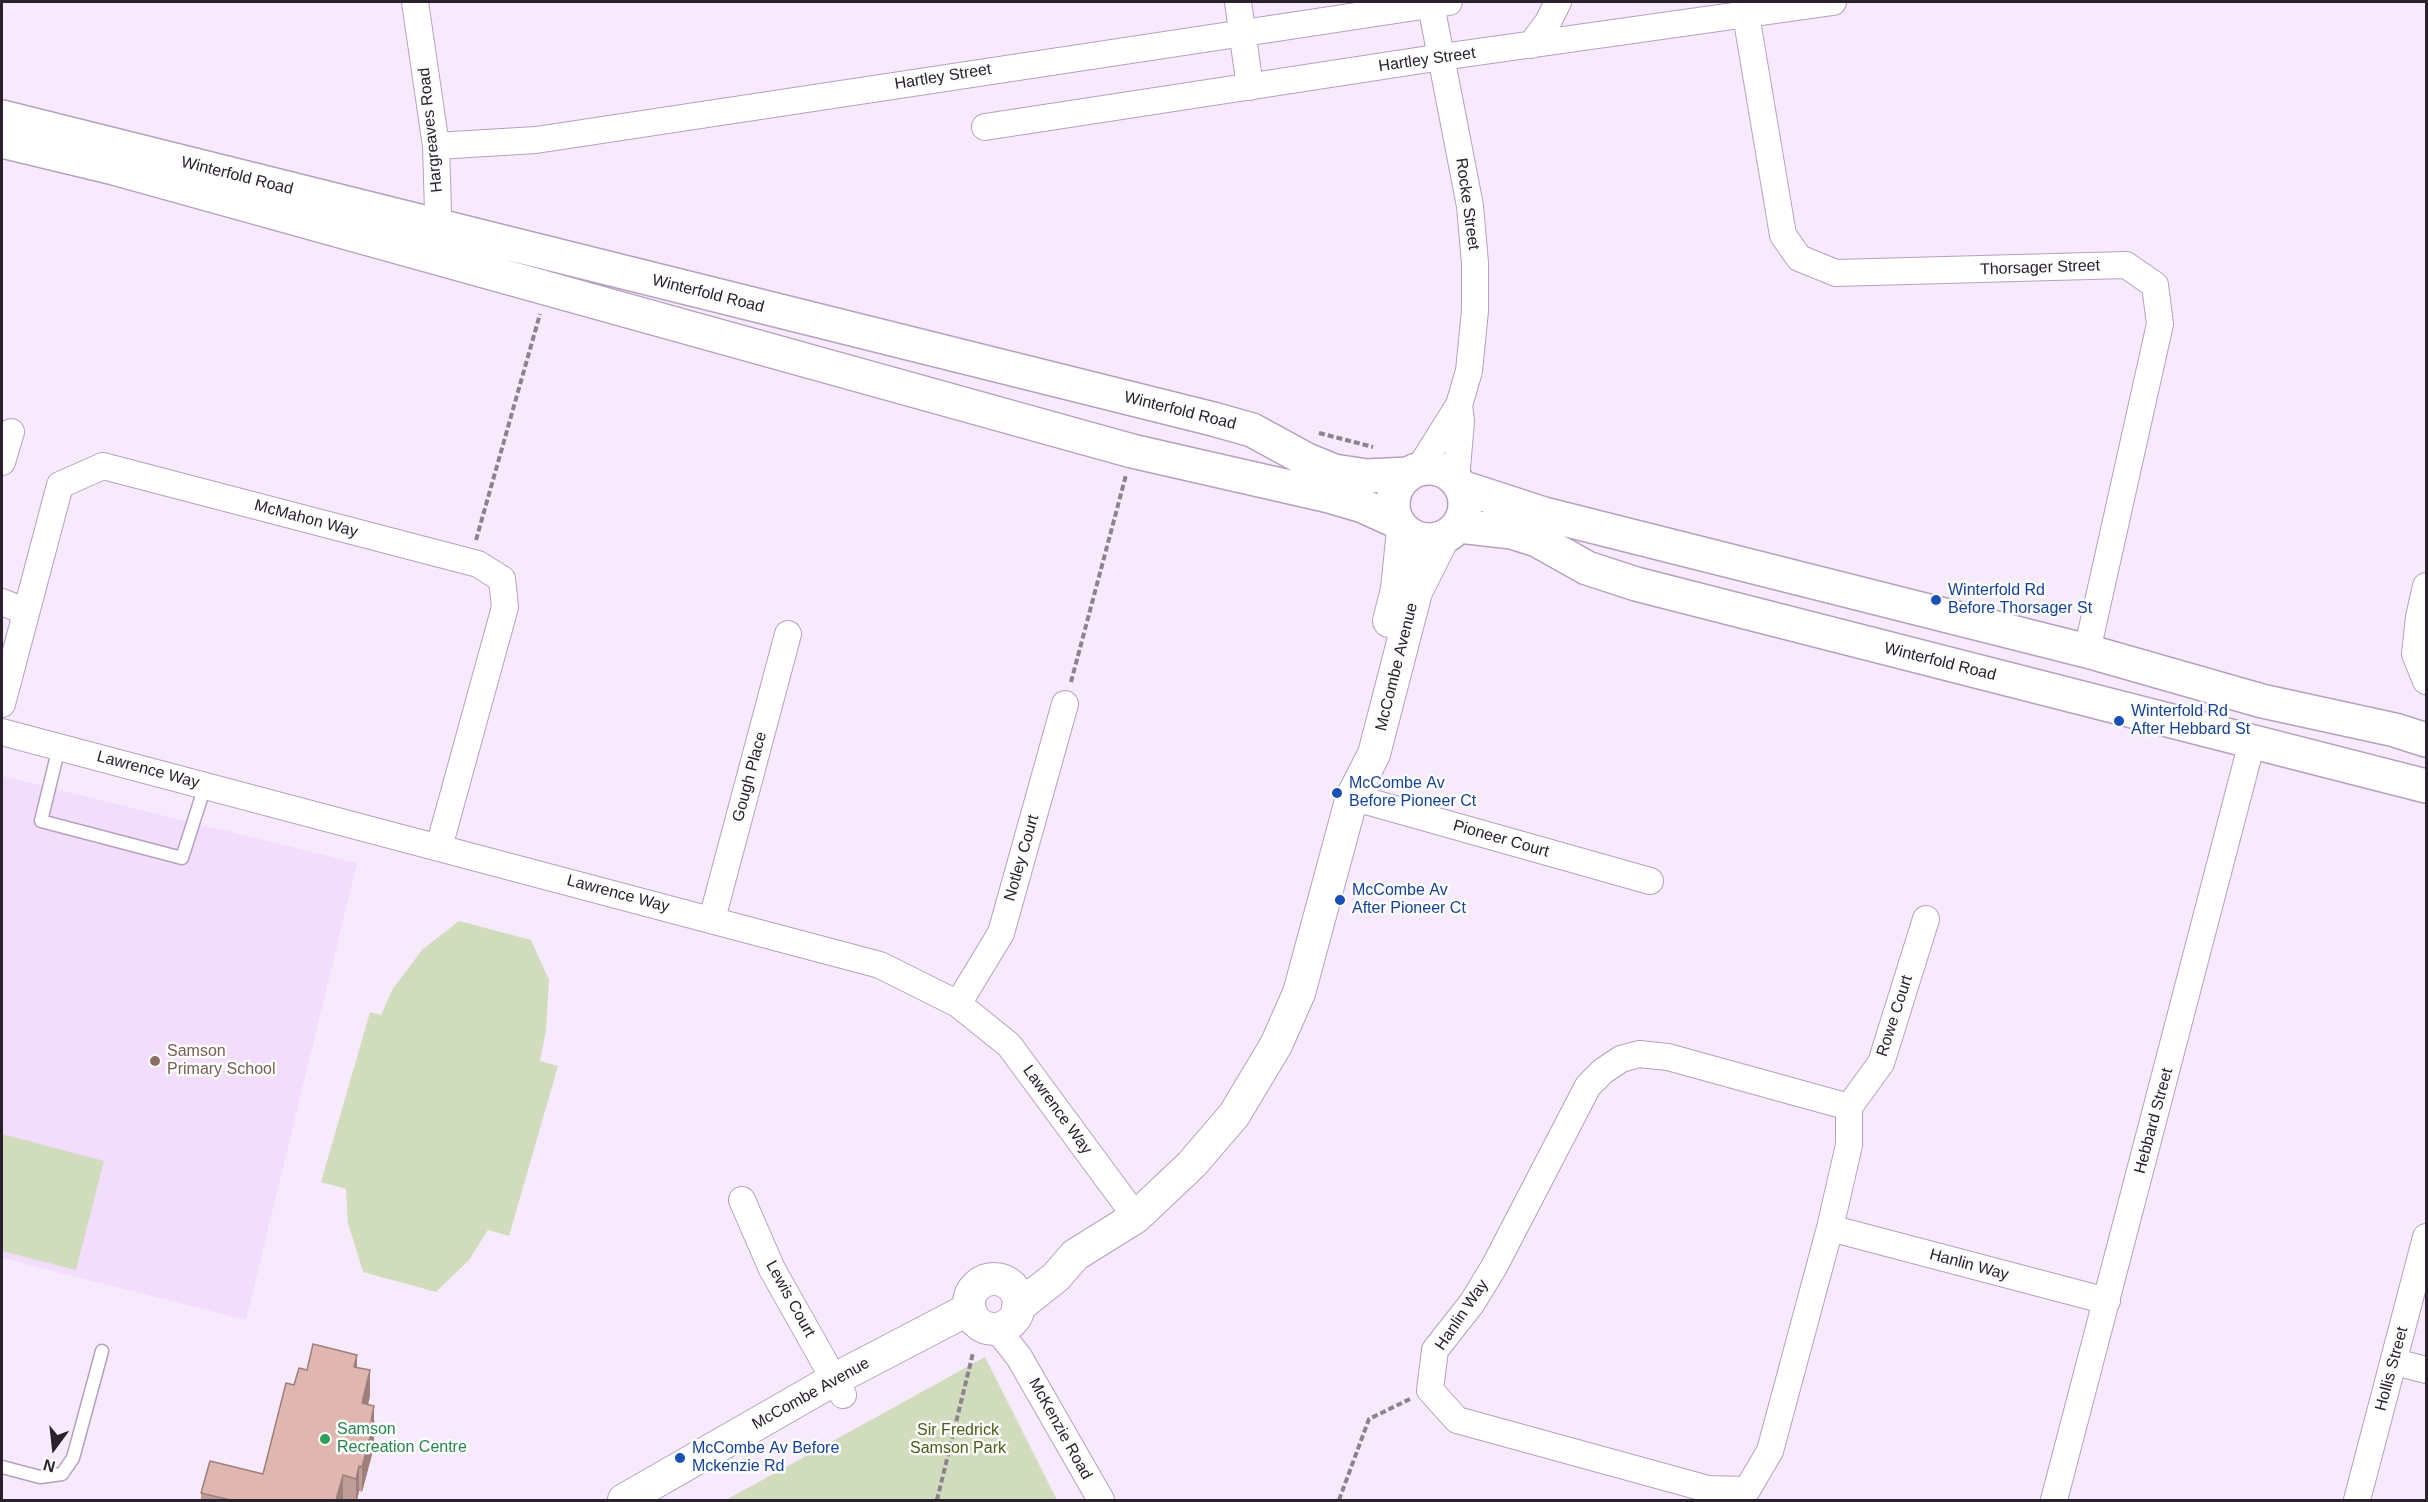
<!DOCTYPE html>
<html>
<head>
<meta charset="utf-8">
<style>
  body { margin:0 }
  #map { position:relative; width:2428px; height:1502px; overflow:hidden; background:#f7eafd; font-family:Helvetica,sans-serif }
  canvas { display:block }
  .frame { position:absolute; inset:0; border:3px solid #29212c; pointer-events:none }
  .north { position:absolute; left:24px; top:1418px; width:60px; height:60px; -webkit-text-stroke:4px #fcfcfc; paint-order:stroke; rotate:195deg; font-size:16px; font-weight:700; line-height:24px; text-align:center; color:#29212c }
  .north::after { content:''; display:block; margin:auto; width:21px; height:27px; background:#29212c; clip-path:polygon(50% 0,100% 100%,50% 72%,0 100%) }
</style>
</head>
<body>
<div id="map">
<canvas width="2428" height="1502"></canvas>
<div class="frame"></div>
<div class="north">N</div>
</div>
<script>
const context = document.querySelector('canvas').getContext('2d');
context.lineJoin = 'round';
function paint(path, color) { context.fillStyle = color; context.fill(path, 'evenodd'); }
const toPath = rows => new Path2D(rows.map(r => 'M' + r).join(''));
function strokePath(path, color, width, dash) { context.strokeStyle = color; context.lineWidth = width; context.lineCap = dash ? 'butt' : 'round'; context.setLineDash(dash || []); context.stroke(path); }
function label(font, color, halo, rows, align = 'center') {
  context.font = font + ' Helvetica,sans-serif'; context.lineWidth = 5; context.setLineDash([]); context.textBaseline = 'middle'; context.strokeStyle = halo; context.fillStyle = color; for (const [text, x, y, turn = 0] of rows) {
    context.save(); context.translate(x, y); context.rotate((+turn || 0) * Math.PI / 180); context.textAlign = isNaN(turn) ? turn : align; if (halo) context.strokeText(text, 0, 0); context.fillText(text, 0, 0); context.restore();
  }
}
paint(toPath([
  [2,776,357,863,246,1320,2,1258]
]), '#f3ddfc');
paint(toPath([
  [459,921,531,940,549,980,546,1030,540,1061,558,1066,509,1236,488,1230,469,1260,436,1292,363,1272,348,1223,346,1189,321,1182,370,1012,381,1015,392,990,422,950],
  [2,1134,104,1161,76,1270,2,1251],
  [985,1357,1057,1500,726,1500]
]), '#d1dcbd');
const service = toPath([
  [59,747,41,821,182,858,205,786],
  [2,1467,40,1477,62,1474,73,1458,102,1351]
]);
const minor = toPath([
  [415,2,436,146,439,243],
  [1238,2,1250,87],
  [1746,15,1783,235,1799,258,1836,273,2126,265,2155,285,2160,324,2087,651],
  [1531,45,1548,22,1558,2],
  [985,127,1442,57,1833,2],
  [436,146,536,140,1449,2],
  [2,462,11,432],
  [1419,469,1459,405,1469,371,1475,311,1475,263,1470,206,1431,5],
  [1456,480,1461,421,1459,405],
  [2426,586,2419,617,2415,654,2426,681],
  [2,602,26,612],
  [2,704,60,485,103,466,478,564,502,579,505,607,439,847],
  [2,732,880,965,958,1004,1009,1045,1136,1217],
  [1352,797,1650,881],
  [712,919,788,634],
  [958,1004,1001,933,1065,704],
  [1639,1054,1668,1057,1849,1107,1849,1145,1830,1228,1770,1451,1747,1490,1708,1489,1457,1420,1430,1390,1435,1350,1472,1303,1494,1267,1588,1086,1603,1071,1621,1059,1639,1054],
  [1849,1107,1881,1063,1926,919],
  [742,1200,772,1269,843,1395],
  [1830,1228,2107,1301],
  [997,1329,1019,1357,1101,1500],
  [2395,1362,2426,1370],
  [2054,1500,2252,742],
  [2357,1500,2426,1237]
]);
const tertiary = toPath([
  [1389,621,1397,589,1403,530],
  '969 1304a25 25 0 1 1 50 0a25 25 0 1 1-50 0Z',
  [1018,1307,1056,1277,1075,1255,1136,1217,1192,1164,1234,1115,1276,1045,1299,993,1352,797,1374,754,1416,592,1443,538],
  [624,1500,835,1379,969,1309]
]);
const secondary = toPath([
  [2,117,1213,419,1252,430,1307,460,1334,471,1367,476,1409,474],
  [2,141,114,168,1132,451,1329,496,1363,506,1396,521],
  '1393 504a36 36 0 1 1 72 0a36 36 0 1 1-72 0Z',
  [1461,487,1544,514,2087,651,2262,701,2395,730,2426,740],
  [1459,526,1512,532,1537,540,1587,568,1636,584,2426,786]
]);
strokePath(service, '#b6a0bf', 15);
strokePath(minor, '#b6a0bf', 28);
strokePath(tertiary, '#b6a0bf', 34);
strokePath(secondary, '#b6a0bf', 36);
strokePath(toPath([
  [1319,433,1373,447],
  [476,540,540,314],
  [1071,682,1126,475],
  [937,1500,973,1353],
  [1339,1500,1369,1419,1410,1399]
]), '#8c8291', 4, [6, 3]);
strokePath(service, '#fff', 12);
strokePath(minor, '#fff', 26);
strokePath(tertiary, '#fff', 32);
strokePath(secondary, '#fff', 33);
paint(toPath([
  [357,1367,370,1396,368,1405,374,1432,374,1447,362,1492,359,1491,357,1500,201,1500,201,1493,263,1474,294,1385,307,1370]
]), '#c19d97');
paint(toPath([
  [357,1355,357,1381,354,1367],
  [370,1370,370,1396,362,1429,362,1403],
  [374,1406,374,1447,362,1492,362,1467],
  [359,1466,359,1491,357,1500,356,1500,356,1479],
  [343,1475,343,1500,336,1500]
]), '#9d7f7b');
const building = toPath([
  [313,1344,357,1355,354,1367,370,1370,362,1403,374,1406,371,1421,374,1422,362,1467,359,1466,356,1479,343,1475,336,1500,230,1500,201,1493,210,1461,263,1474,286,1383,294,1385,299,1368,307,1370,313,1344]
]);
paint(building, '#e0b6b0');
strokePath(building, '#9d7f7b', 1.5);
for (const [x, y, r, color] of [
  [1936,600,6,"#1a4fb4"],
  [2119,721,6,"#1a4fb4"],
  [1337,793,6,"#1a4fb4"],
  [1340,900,6,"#1a4fb4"],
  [155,1061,6,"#8d6e63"],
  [325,1439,6,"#2e9e5b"],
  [680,1458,6,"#1a4fb4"]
]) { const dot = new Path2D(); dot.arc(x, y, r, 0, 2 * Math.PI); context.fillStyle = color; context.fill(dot); strokePath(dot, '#fcfcfc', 2); }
label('16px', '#29212c', '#fcfcfc', [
  ["Hartley Street",1427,60,-8],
  ["Hartley Street",943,77,-9],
  ["Hargreaves Road",431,130,-96],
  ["Winterfold Road",237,176,14],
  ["Rocke Street",1467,204,82],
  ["Thorsager Street",2040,268,-2],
  ["Winterfold Road",708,294,14],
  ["Winterfold Road",1180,411,14],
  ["McMahon Way",306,519,15],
  ["Winterfold Road",1940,662,14],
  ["McCombe Avenue",1397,667,-76],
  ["Lawrence Way",148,770,15],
  ["Gough Place",750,777,-75],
  ["Pioneer Court",1501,839,16],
  ["Notley Court",1022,858,-74],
  ["Lawrence Way",618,894,15],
  ["Rowe Court",1895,1016,-72],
  ["Lawrence Way",1057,1110,54],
  ["Hebbard Street",2154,1121,-75],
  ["Hanlin Way",1969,1265,15],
  ["Lewis Court",790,1299,61],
  ["Hanlin Way",1462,1315,-56],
  ["Hollis Street",2392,1369,-75],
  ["McCombe Avenue",811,1394,-29],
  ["McKenzie Road",1060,1429,61]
]);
label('16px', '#164399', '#fcfcfc', [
  ["Winterfold Rd",1948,591],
  ["Before Thorsager St",1948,609],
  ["Winterfold Rd",2131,712],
  ["After Hebbard St",2131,730],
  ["McCombe Av",1349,784],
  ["Before Pioneer Ct",1349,802],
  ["McCombe Av",1352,891],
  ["After Pioneer Ct",1352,909],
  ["McCombe Av Before",692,1449],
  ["Mckenzie Rd",692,1467]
], 'left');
label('16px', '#785e54', '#fcfcfc', [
  ["Samson",167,1052],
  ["Primary School",167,1070]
], 'left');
label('16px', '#27864d', '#fcfcfc', [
  ["Samson",337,1430],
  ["Recreation Centre",337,1448]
], 'left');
label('16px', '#4c5e17', '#fcfcfc', [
  ["Sir Fredrick",958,1431],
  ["Samson Park",958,1449]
]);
</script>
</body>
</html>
